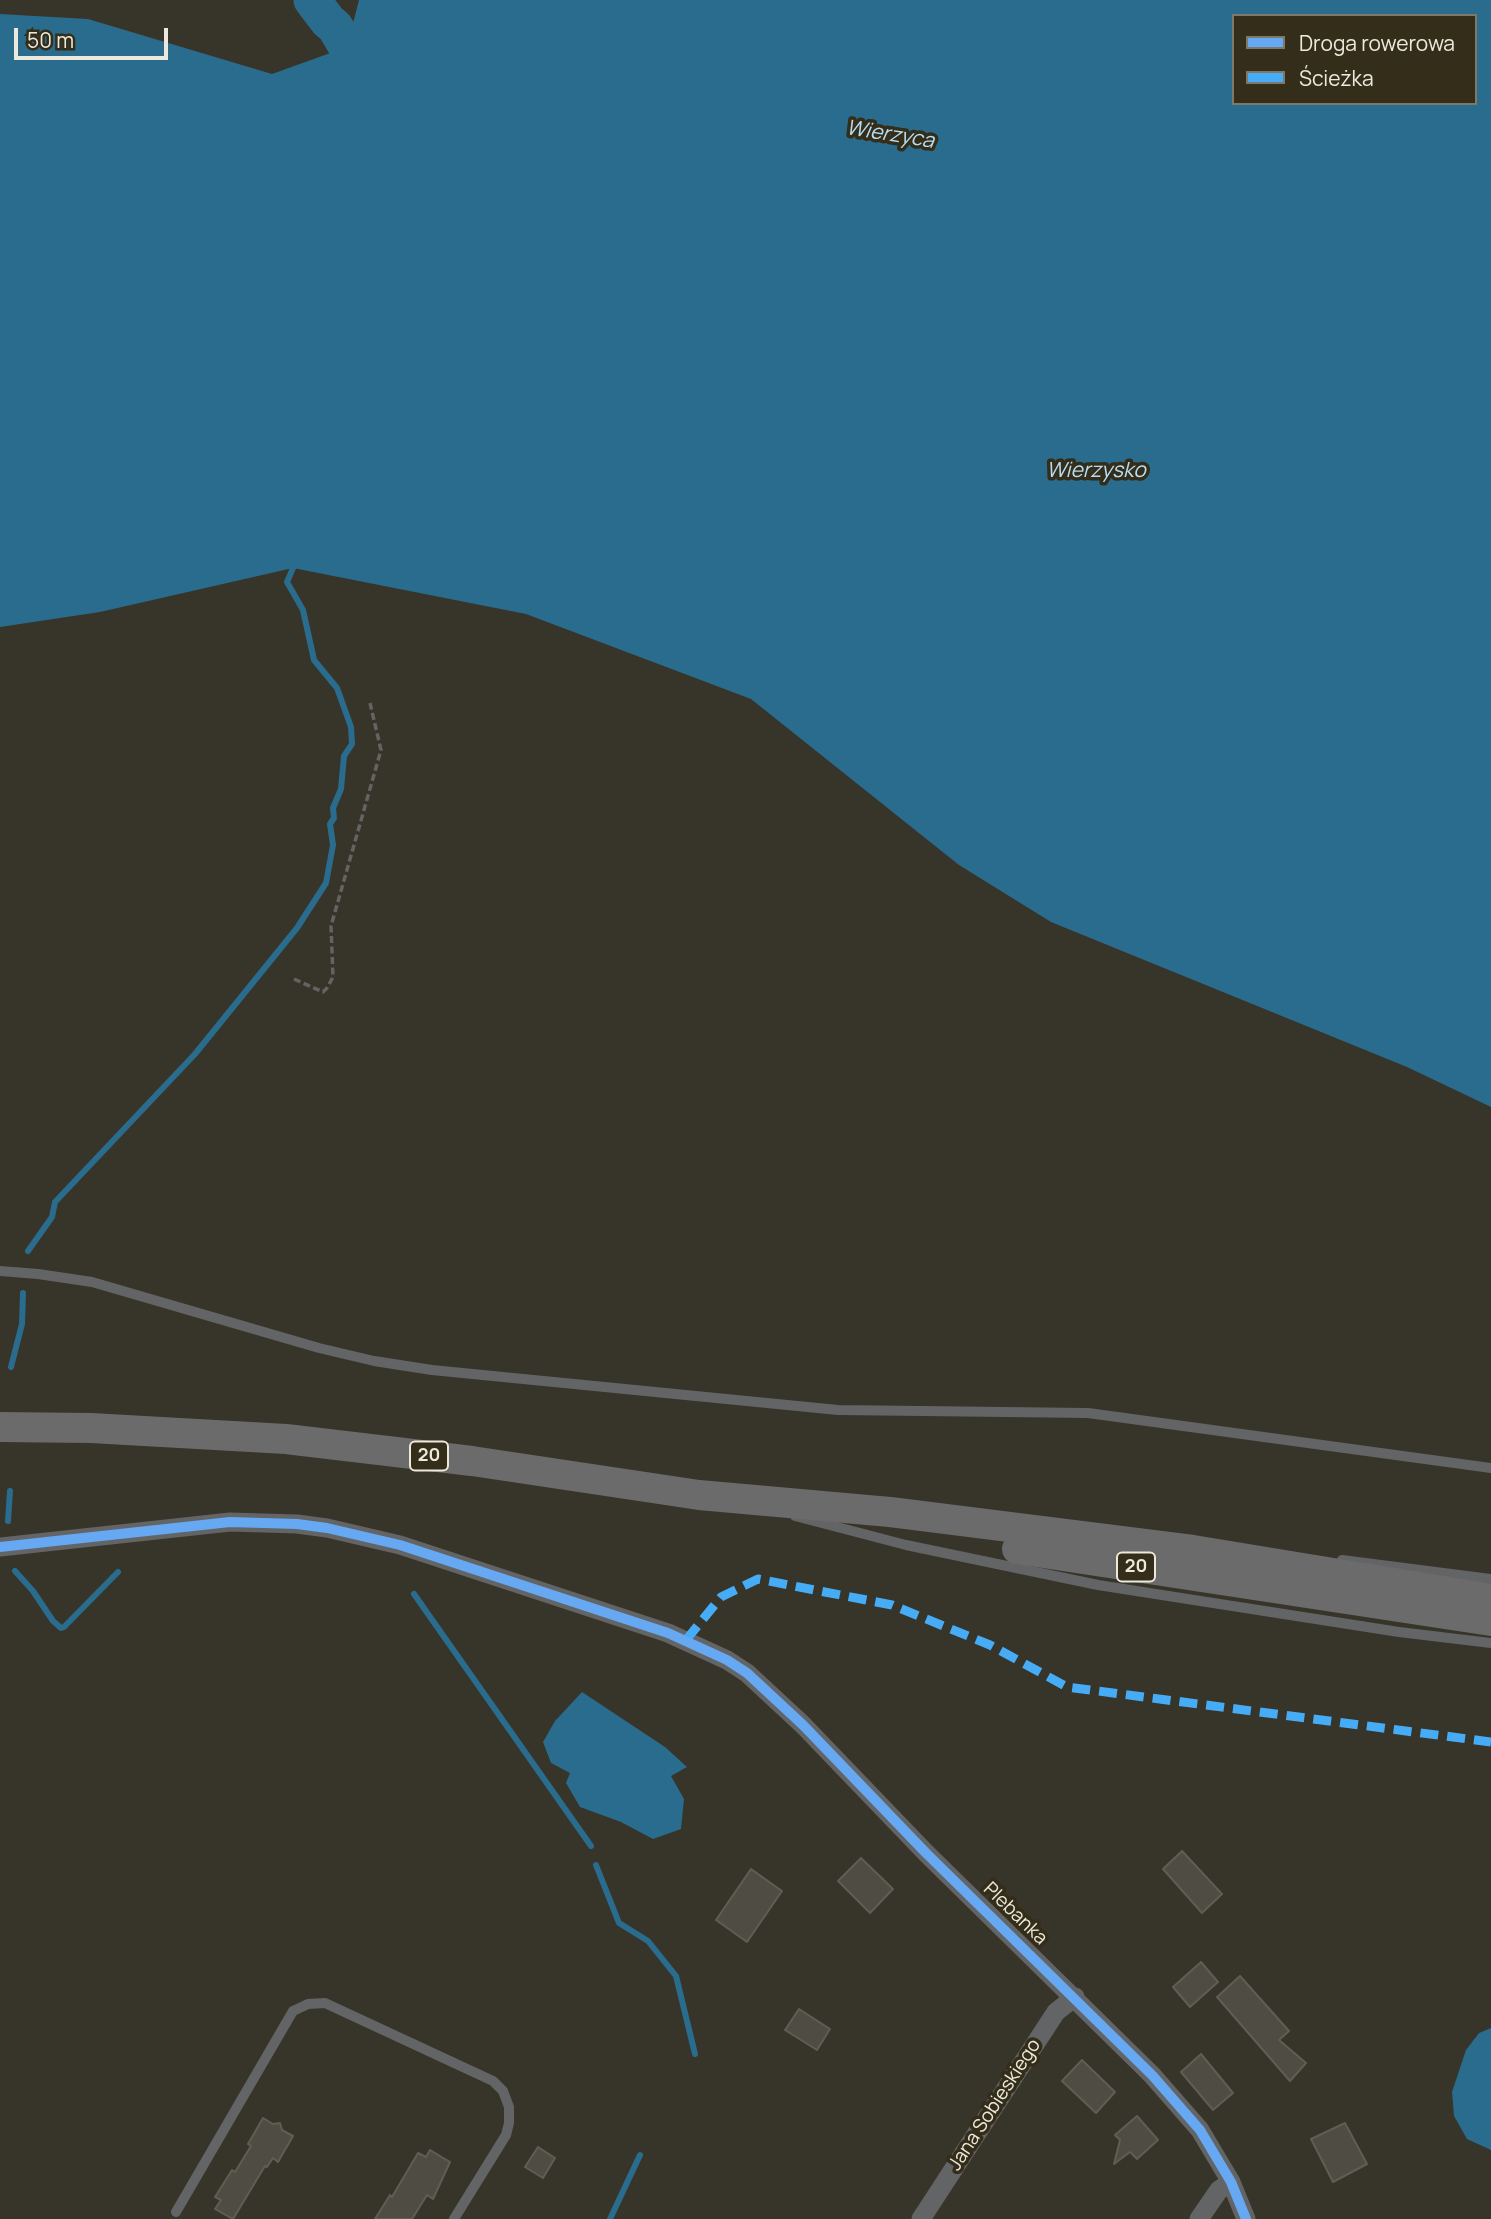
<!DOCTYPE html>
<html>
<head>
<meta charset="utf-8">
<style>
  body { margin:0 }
  #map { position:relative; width:1491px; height:2219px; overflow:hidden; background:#373429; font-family:Manrope,sans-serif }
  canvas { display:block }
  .legend { position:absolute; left:1232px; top:14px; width:245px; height:91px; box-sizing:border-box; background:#332d19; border:2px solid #7d7867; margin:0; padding:9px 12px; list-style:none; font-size:21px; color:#ece9dc }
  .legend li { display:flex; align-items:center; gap:14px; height:35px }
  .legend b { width:35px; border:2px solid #7d7867 }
  .scale { position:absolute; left:14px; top:28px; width:154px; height:32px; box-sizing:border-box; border:4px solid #ece9dc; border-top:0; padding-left:9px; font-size:21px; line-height:24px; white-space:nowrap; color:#ece9dc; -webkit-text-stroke:5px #332d19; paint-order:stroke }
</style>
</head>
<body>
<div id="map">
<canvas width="1491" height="2219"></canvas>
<ul class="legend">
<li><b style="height:9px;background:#66a8f1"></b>Droga rowerowa</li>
<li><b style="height:9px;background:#46acf6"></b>Ścieżka</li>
</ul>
<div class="scale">50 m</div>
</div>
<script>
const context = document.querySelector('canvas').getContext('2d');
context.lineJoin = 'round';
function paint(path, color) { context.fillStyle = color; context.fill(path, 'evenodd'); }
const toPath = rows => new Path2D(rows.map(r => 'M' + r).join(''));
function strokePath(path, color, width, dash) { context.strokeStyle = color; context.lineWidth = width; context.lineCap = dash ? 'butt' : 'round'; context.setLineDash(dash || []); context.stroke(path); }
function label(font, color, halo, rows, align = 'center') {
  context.font = font + ' Manrope,sans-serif'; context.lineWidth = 7; context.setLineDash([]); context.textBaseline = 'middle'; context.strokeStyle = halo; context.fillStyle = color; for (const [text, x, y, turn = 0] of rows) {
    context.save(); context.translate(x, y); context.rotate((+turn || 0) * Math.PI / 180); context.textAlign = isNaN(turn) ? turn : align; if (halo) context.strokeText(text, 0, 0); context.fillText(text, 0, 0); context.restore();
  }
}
paint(toPath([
  [359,0,1491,0,1491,1107,1407,1067,1051,922,959,865,751,699,526,614,293,568,100,612,0,627,0,14,88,19,272,74,347,47],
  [1234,16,1475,16,1475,103,1234,103],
  [582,1692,665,1747,687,1767,671,1776,684,1799,681,1829,653,1839,621,1822,580,1807,566,1783,570,1773,551,1763,543,1742,555,1721],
  [1491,2028,1491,2150,1467,2139,1454,2116,1452,2092,1466,2050,1479,2033]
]), '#2a6c8d');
strokePath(toPath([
  [28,1251,52,1217,55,1202,195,1054,297,928,326,883,333,845,330,824,334,818,333,808,341,789,344,756,352,744,351,727,337,688,314,660,303,610,287,582,293,568],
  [11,1367,22,1324,23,1293],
  [8,1521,10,1491],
  [15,1571,33,1591,53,1621,61,1628,64,1627,118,1572],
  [414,1594,591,1846],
  [596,1865,619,1923,648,1941,676,1976,695,2054],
  [610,2219,640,2155]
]), '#2a6c8d', 6);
strokePath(toPath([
  [312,0,328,21,335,27,347,47,395,54]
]), '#2a6c8d', 37);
const building = toPath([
  [1182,1851,1222,1894,1202,1913,1163,1869,1182,1851],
  [861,1858,893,1889,870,1913,838,1881,861,1858],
  [751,1869,782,1891,747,1942,716,1920,751,1869],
  [1201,1962,1218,1982,1190,2007,1173,1987,1201,1962],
  [1240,1976,1289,2031,1279,2040,1306,2063,1290,2081,1217,1997,1240,1976],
  [799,2009,830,2029,817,2050,785,2030,799,2009],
  [1201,2054,1233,2093,1213,2110,1181,2072,1201,2054],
  [1082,2060,1115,2092,1096,2113,1062,2081,1082,2060],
  [1137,2116,1158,2140,1137,2159,1130,2152,1114,2164,1120,2140,1115,2135,1137,2116],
  [263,2118,273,2124,280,2123,282,2130,293,2136,278,2162,273,2158,267,2167,265,2166,233,2219,215,2209,221,2200,215,2197,232,2170,235,2172,251,2146,248,2144,263,2118],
  [1345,2123,1367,2164,1333,2182,1311,2139,1345,2123],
  [538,2147,555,2158,543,2178,525,2167,538,2147],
  [430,2150,450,2162,433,2199,427,2195,412,2219,375,2219,390,2195,392,2197,418,2153,426,2157,430,2150]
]);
paint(building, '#4f4c43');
strokePath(building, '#605d54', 2);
strokePath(toPath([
  [294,979,323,992,327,988,333,977,331,926,381,750,370,703]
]), '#636361', 3.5, [7, 3.5]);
strokePath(toPath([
  [0,1271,38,1274,92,1282,319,1348,374,1361,432,1370,838,1410,1088,1413,1491,1468],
  [795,1516,906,1545,1098,1585,1399,1632,1491,1643],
  [1342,1560,1491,1579],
  [176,2212,293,2011,308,2004,325,2003,493,2081,503,2091,509,2107,509,2123,506,2135,454,2219]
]), '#636465', 10);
strokePath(toPath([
  [0,1547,230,1522,297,1524,327,1528,400,1545,668,1633,727,1660,747,1673,803,1725,926,1853,1152,2075,1200,2130,1231,2182,1246,2219],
  [921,2219,1056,2012,1075,1997],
  [1199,2219,1219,2190,1231,2182]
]), '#636465', 19);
strokePath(toPath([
  [0,1427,91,1428,286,1439,472,1461,699,1495,890,1512,1193,1550,1491,1599],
  [1017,1549,1491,1621]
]), '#6b6b6c', 30);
strokePath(toPath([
  [686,1640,721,1597,758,1579,892,1605,990,1645,1067,1687,1491,1742]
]), '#46acf6', 9, [18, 9]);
strokePath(toPath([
  [0,1547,230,1522,297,1524,327,1528,400,1545,668,1633,727,1660,747,1673,803,1725,926,1853,1152,2075,1200,2130,1231,2182,1246,2219]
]), '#66a8f1', 10);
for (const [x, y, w] of [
  [429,1456,38],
  [1136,1567,38]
]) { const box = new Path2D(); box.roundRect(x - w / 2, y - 14.5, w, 29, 5); context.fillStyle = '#332d19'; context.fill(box); strokePath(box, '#ece9dc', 2); }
label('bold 18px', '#ece9dc', null, [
  ["20",429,1456],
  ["20",1136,1567]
]);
label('19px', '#ece9dc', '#332d19', [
  ["Plebanka",1015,1914,44],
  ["Jana Sobieskiego",995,2105,-57]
]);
label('italic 21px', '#b8dcf2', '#332d19', [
  ["Wierzyca",890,135,9],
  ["Wierzysko",1096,471]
]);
</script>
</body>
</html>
